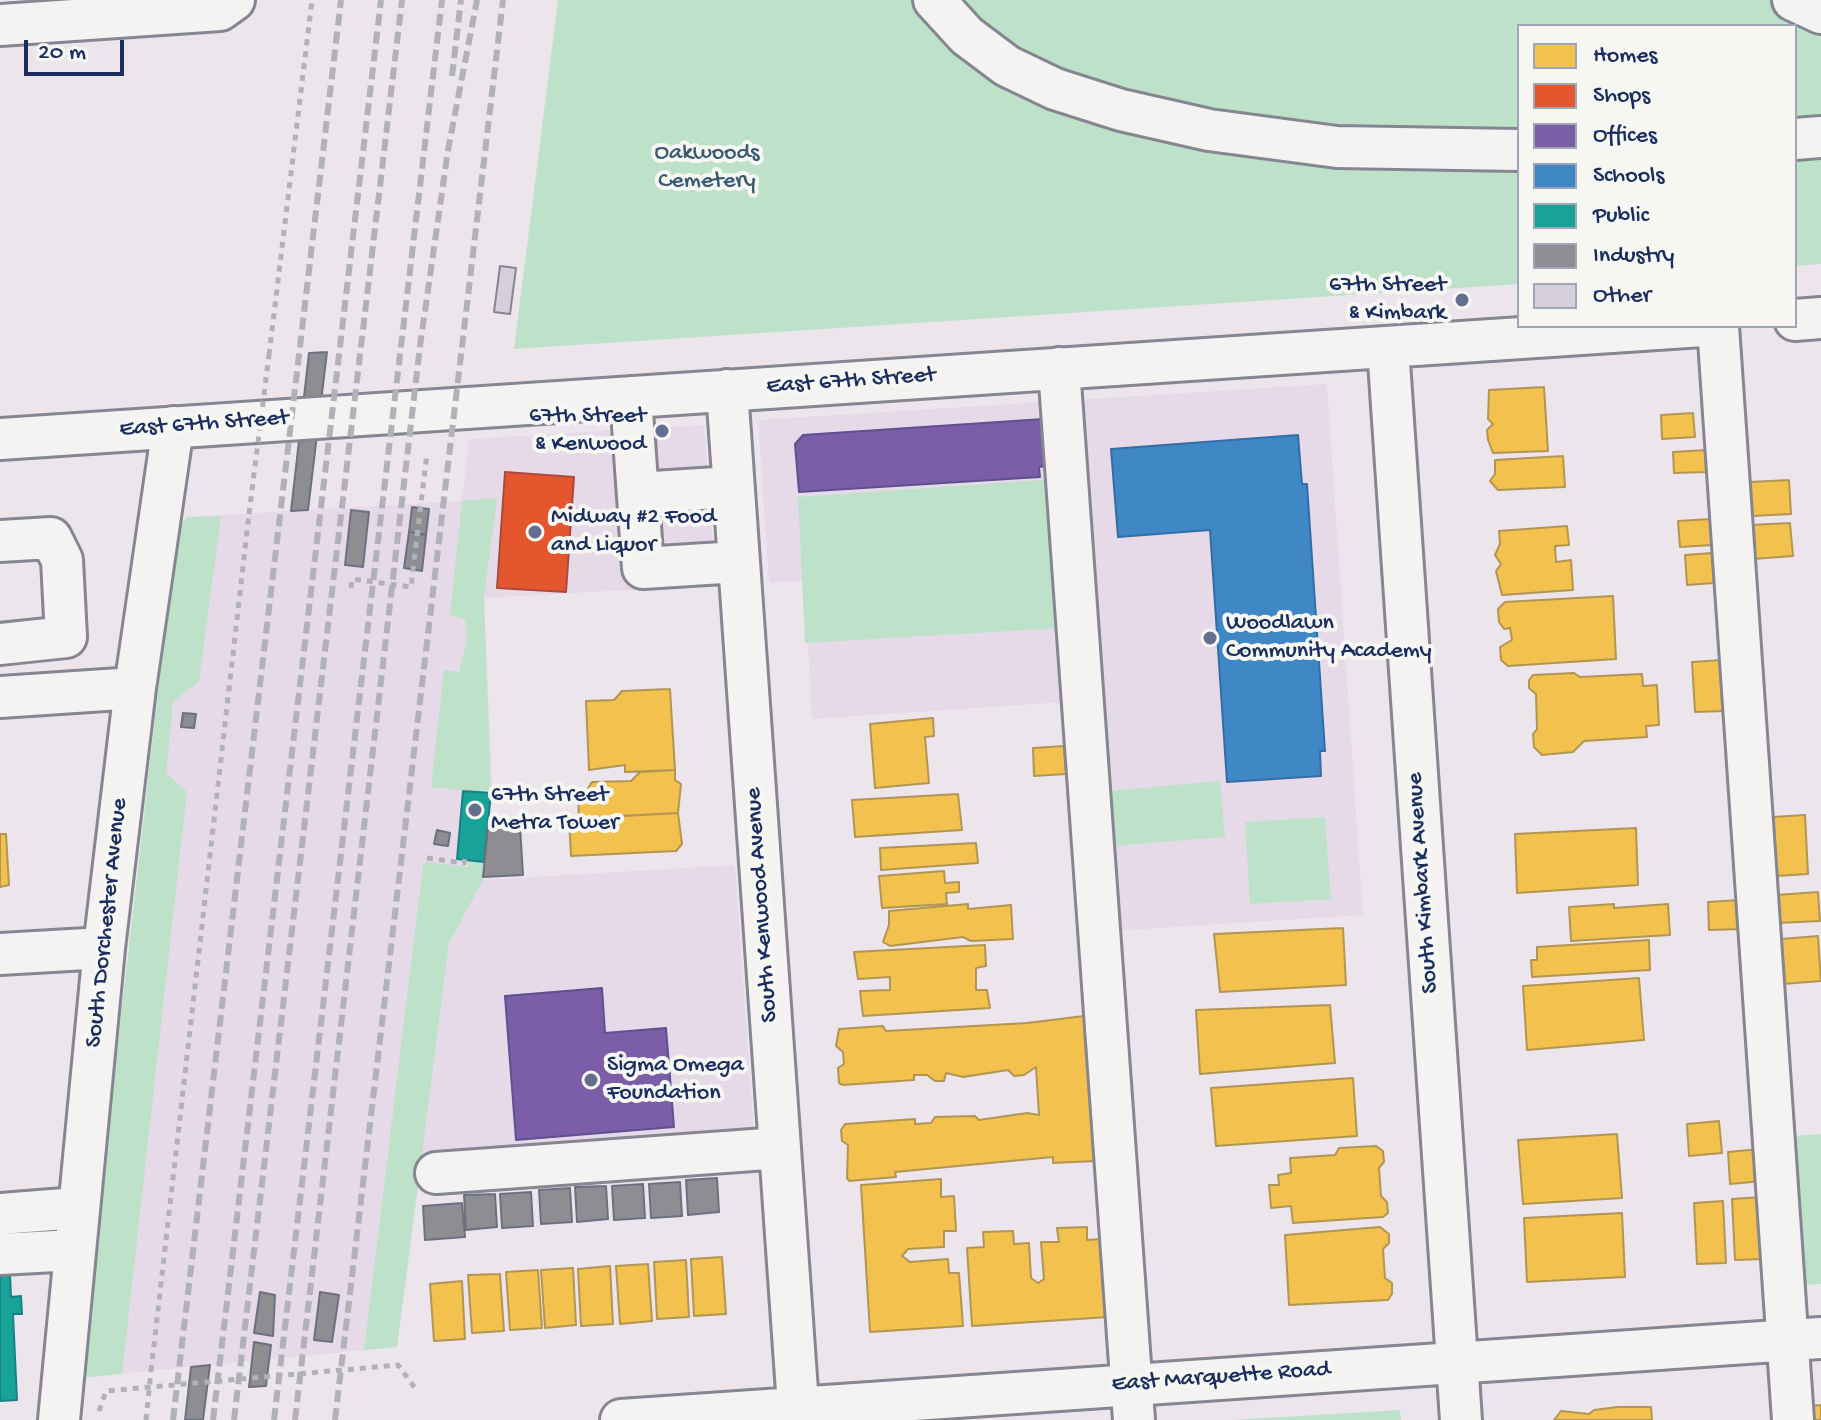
<!DOCTYPE html>
<html>
<head>
<meta charset="utf-8">
<style>
  body { margin:0 }
  #map { position:relative; width:1821px; height:1420px; overflow:hidden; background:#ece6ec; font-family:"Gochi Hand",sans-serif }
  canvas { display:block }
  .legend { position:absolute; left:1517px; top:24px; width:280px; height:304px; box-sizing:border-box; background:#f6f6f2; border:2px solid #9ea6b7; margin:0; padding:10px 14px; list-style:none; font-size:24px; color:#1b2f5e }
  .legend li { display:flex; align-items:center; gap:16px; height:40px }
  .legend b { width:40px; border:2px solid #9ea6b7 }
  .scale { position:absolute; left:24px; top:40px; width:100px; height:36px; box-sizing:border-box; border:4px solid #1b2f5e; border-top:0; padding-left:10px; font-size:24px; line-height:28px; white-space:nowrap; color:#1b2f5e; -webkit-text-stroke:6px #f6f6f2; paint-order:stroke }
</style>
</head>
<body>
<div id="map">
<canvas width="1821" height="1420"></canvas>
<ul class="legend">
<li><b style="height:22px;background:#f2c14e"></b>Homes</li>
<li><b style="height:22px;background:#e4572e"></b>Shops</li>
<li><b style="height:22px;background:#7b5ea7"></b>Offices</li>
<li><b style="height:22px;background:#3f88c5"></b>Schools</li>
<li><b style="height:22px;background:#17a398"></b>Public</li>
<li><b style="height:22px;background:#8d8d92"></b>Industry</li>
<li><b style="height:22px;background:#d6cedb"></b>Other</li>
</ul>
<div class="scale">20 m</div>
</div>
<script>
const context = document.querySelector('canvas').getContext('2d');
context.lineJoin = 'round';
function paint(path, color) { context.fillStyle = color; context.fill(path, 'evenodd'); }
const toPath = rows => new Path2D(rows.map(r => 'M' + r).join(''));
function strokePath(path, color, width, dash) { context.strokeStyle = color; context.lineWidth = width; context.lineCap = dash ? 'butt' : 'round'; context.setLineDash(dash || []); context.stroke(path); }
function label(font, color, halo, rows, align = 'center') {
  context.font = font + ' "Gochi Hand",sans-serif'; context.lineWidth = 8; context.setLineDash([]); context.textBaseline = 'middle'; context.strokeStyle = halo; context.fillStyle = color; for (const [text, x, y, turn = 0] of rows) {
    context.save(); context.translate(x, y); context.rotate((+turn || 0) * Math.PI / 180); context.textAlign = isNaN(turn) ? turn : align; if (halo) context.strokeText(text, 0, 0); context.fillText(text, 0, 0); context.restore();
  }
}
paint(toPath([
  [1327,384,1363,915,1098,932,1080,701,812,719,804,581,769,582,758,420],
  [704,425,716,585,484,598,492,783,483,880,735,865,755,1149,420,1174,397,1347,86,1377,187,517,462,501,469,439]
]), '#e6dae8');
paint(toPath([
  [558,0,1821,0,1821,264,1795,266,1795,26,1519,26,1519,284,514,349],
  [1055,479,1062,628,805,643,798,497],
  [497,498,484,598,491,793,431,787,444,670,459,672,467,639,465,619,450,615,462,501],
  [221,516,199,681,173,702,166,773,187,792,122,1374,80,1378,176,533,187,517],
  [1220,781,1225,837,1112,846,1107,791],
  [1325,817,1331,899,1250,904,1245,822],
  [468,860,484,862,483,880,449,943,397,1347,364,1350,423,865,427,862,467,867],
  [1821,1134,1821,1284,1802,1285,1791,1136],
  [1400,1410,1401,1420,1231,1420]
]), '#bee2c9');
const homes = toPath([
  [1544,387,1548,451,1493,453,1488,440,1487,430,1493,424,1488,419,1489,390,1544,387],
  [1693,413,1695,437,1662,439,1661,415,1693,413],
  [1706,450,1706,472,1674,473,1673,452,1706,450],
  [1563,456,1565,487,1498,490,1490,481,1495,474,1495,460,1563,456],
  [1789,480,1791,514,1752,516,1750,482,1789,480],
  [1711,519,1713,545,1680,547,1678,521,1711,519],
  [1790,523,1793,556,1753,559,1751,525,1790,523],
  [1567,526,1569,545,1555,546,1556,562,1571,560,1573,590,1502,595,1496,571,1501,564,1495,555,1500,544,1499,531,1567,526],
  [1712,553,1714,583,1687,585,1685,555,1712,553],
  [1613,596,1616,659,1508,666,1501,660,1500,647,1512,640,1510,628,1504,629,1499,622,1498,609,1505,602,1613,596],
  [1722,660,1725,711,1695,712,1692,662,1722,660],
  [1574,673,1580,677,1642,674,1643,686,1657,685,1659,725,1646,726,1647,737,1584,741,1573,752,1542,755,1534,747,1533,734,1537,729,1536,694,1529,688,1529,680,1533,675,1574,673],
  [670,689,675,770,625,772,625,765,589,770,586,701,614,700,622,691,670,689],
  [933,718,934,736,925,737,929,783,875,788,870,724,933,718],
  [1064,746,1066,774,1034,776,1033,748,1064,746],
  [675,770,675,780,681,784,678,813,579,818,578,795,584,795,592,782,631,781,640,772,675,770],
  [958,794,962,830,855,837,852,800,958,794],
  [678,813,682,844,676,851,571,856,569,819,678,813],
  [1805,815,1808,874,1776,876,1773,817,1805,815],
  [1636,828,1638,885,1517,893,1515,834,1636,828],
  [0,834,6,834,9,885,0,887,0,834],
  [976,843,978,863,881,870,880,848,976,843],
  [944,871,945,883,959,882,959,892,946,893,947,904,882,908,879,876,944,871],
  [1818,892,1820,921,1778,923,1776,895,1818,892],
  [1739,900,1741,929,1709,930,1708,902,1739,900],
  [968,904,968,909,1011,905,1013,939,971,941,963,937,890,946,883,942,889,925,889,911,968,904],
  [1614,904,1614,908,1668,904,1670,935,1571,941,1569,907,1614,904],
  [1343,928,1346,985,1220,992,1214,934,1343,928],
  [1818,936,1821,981,1783,984,1781,939,1818,936],
  [1649,940,1650,970,1532,977,1531,960,1537,960,1537,947,1649,940],
  [985,945,986,966,976,968,976,990,987,990,990,1008,863,1016,860,991,890,990,890,977,858,979,854,952,985,945],
  [1639,978,1644,1040,1527,1050,1523,986,1639,978],
  [1330,1005,1335,1063,1200,1074,1196,1010,1330,1005],
  [1084,1016,1095,1161,1053,1163,1053,1157,895,1172,896,1177,849,1181,847,1178,848,1145,842,1141,841,1130,845,1124,915,1119,915,1124,931,1123,935,1117,975,1116,979,1120,1027,1113,1039,1115,1036,1067,1024,1075,1014,1076,1008,1070,963,1077,946,1073,944,1081,935,1081,927,1075,914,1075,914,1080,843,1085,839,1083,838,1068,844,1064,843,1052,836,1046,839,1029,883,1026,886,1031,1027,1023,1084,1016],
  [1353,1078,1357,1136,1216,1146,1211,1088,1353,1078],
  [1719,1121,1722,1153,1689,1156,1687,1124,1719,1121],
  [1617,1134,1622,1198,1523,1204,1518,1140,1617,1134],
  [1376,1146,1383,1151,1384,1162,1379,1168,1381,1196,1387,1202,1388,1213,1383,1217,1293,1223,1291,1206,1271,1208,1269,1185,1279,1185,1278,1175,1291,1173,1290,1158,1335,1155,1339,1148,1376,1146],
  [1760,1149,1763,1181,1730,1184,1728,1152,1760,1149],
  [941,1179,941,1197,954,1196,956,1231,944,1231,944,1247,908,1249,902,1256,910,1262,948,1259,949,1273,959,1273,963,1326,870,1332,861,1185,941,1179],
  [1761,1197,1764,1259,1735,1260,1732,1199,1761,1197],
  [1723,1201,1726,1263,1697,1264,1694,1203,1723,1201],
  [1622,1213,1625,1277,1527,1282,1524,1218,1622,1213],
  [1087,1227,1087,1240,1102,1239,1108,1317,972,1326,967,1248,984,1247,983,1232,1013,1231,1014,1244,1029,1243,1031,1278,1038,1283,1044,1279,1041,1242,1059,1242,1057,1228,1087,1227],
  [1380,1227,1389,1234,1389,1243,1383,1249,1385,1278,1392,1283,1392,1294,1388,1300,1289,1305,1285,1235,1380,1227],
  [722,1257,726,1314,694,1316,691,1259,722,1257],
  [686,1260,689,1317,657,1319,654,1262,686,1260],
  [648,1264,652,1321,620,1324,616,1266,648,1264],
  [610,1266,613,1324,581,1326,578,1269,610,1266],
  [573,1268,576,1325,545,1328,541,1270,573,1268],
  [538,1270,542,1328,510,1330,506,1272,538,1270],
  [500,1274,504,1331,472,1333,468,1275,500,1274],
  [462,1281,465,1339,434,1341,430,1284,462,1281],
  [1821,1405,1821,1420,1810,1420,1809,1406,1821,1405],
  [1618,1407,1651,1407,1652,1420,1554,1420,1561,1411,1589,1414,1594,1410,1618,1407]
]);
paint(homes, '#f2c14e');
strokePath(homes, '#b29553', 2);
const shops = toPath([
  [505,472,574,477,566,592,497,588,505,472]
]);
paint(shops, '#e4572e');
strokePath(shops, '#a84b3c', 2);
const offices = toPath([
  [1044,419,1047,466,1039,467,1040,477,799,492,795,444,803,435,1044,419],
  [602,988,605,1033,666,1028,674,1127,516,1140,505,996,602,988]
]);
paint(offices, '#7b5ea7');
strokePath(offices, '#5e5091', 2);
const schools = toPath([
  [1298,435,1302,484,1307,484,1325,751,1320,751,1321,776,1227,782,1210,530,1118,537,1111,449,1298,435]
]);
paint(schools, '#3f88c5');
strokePath(schools, '#346da6', 2);
const public = toPath([
  [463,791,491,793,484,862,457,859,463,791],
  [10,1275,11,1297,21,1296,22,1314,13,1314,17,1400,0,1401,0,1276,10,1275]
]);
paint(public, '#17a398');
strokePath(public, '#188087', 2);
const industry = toPath([
  [327,352,308,510,291,511,309,353,327,352],
  [412,507,429,509,426,535,409,532,412,507],
  [351,510,369,512,363,567,345,565,351,510],
  [409,532,426,535,422,571,404,568,409,532],
  [183,713,196,714,194,728,181,727,183,713],
  [520,826,523,875,483,877,488,827,520,826],
  [437,830,450,833,448,846,434,844,437,830],
  [717,1178,719,1212,688,1215,686,1180,717,1178],
  [680,1182,682,1216,651,1218,649,1184,680,1182],
  [643,1184,645,1218,614,1220,612,1186,643,1184],
  [606,1186,608,1219,577,1222,575,1187,606,1186],
  [570,1188,572,1222,541,1224,539,1190,570,1188],
  [531,1192,533,1226,502,1228,500,1194,531,1192],
  [495,1194,497,1227,466,1230,464,1195,495,1194],
  [462,1203,465,1237,425,1240,423,1206,462,1203],
  [260,1292,275,1295,273,1336,254,1333,260,1292],
  [320,1292,339,1295,332,1342,314,1340,320,1292],
  [254,1342,271,1345,266,1386,249,1387,254,1342],
  [210,1365,203,1420,185,1420,191,1367,210,1365]
]);
paint(industry, '#8d8d92');
strokePath(industry, '#6b7182', 2);
const building = toPath([
  [500,266,516,268,510,314,494,312,500,266]
]);
paint(building, '#d6cedb');
strokePath(building, '#858692', 2);
const minor = toPath([
  [934,0,967,36,1007,66,1055,89,1121,110,1209,130,1337,147,1519,150],
  [1793,0,1821,13],
  [0,25,220,10,234,0],
  [1795,139,1821,137],
  [1795,320,1821,318],
  [1718,326,1793,1420],
  [1388,347,1461,1420],
  [1059,368,1134,1420],
  [727,390,799,1420],
  [631,397,643,568,738,562],
  [0,439,1702,326],
  [638,493,733,487],
  [0,541,51,538,62,560,66,637,0,644],
  [0,697,135,688],
  [0,954,104,948],
  [436,1173,780,1148],
  [0,1214,77,1208],
  [0,1254,74,1250],
  [59,1420,104,948,135,688,173,427],
  [621,1420,1821,1338]
]);
strokePath(minor, '#858692', 46);
strokePath(toPath([
  [269,355,312,0],
  [351,588,352,579,411,587,427,453],
  [427,858,464,863,465,859],
  [151,1371,249,514],
  [99,1411,106,1391,398,1365,415,1388]
]), '#b0b2b8', 5, [6, 6]);
strokePath(minor, '#f4f3f2', 40);
strokePath(toPath([
  [452,76,461,0],
  [173,1420,341,0],
  [213,1420,381,0],
  [234,1420,402,0],
  [274,1420,442,0],
  [295,1420,420,346,448,150,477,0],
  [335,1420,503,0]
]), '#b0b2b8', 6, [12, 6]);
strokePath(toPath([
  [249,514,269,355],
  [146,1420,151,1371]
]), '#b0b2b8', 5, [6, 6]);
for (const [x, y, r, color] of [
  [1462,300,8,"#646f90"],
  [662,431,8,"#646f90"],
  [535,532,8,"#646f90"],
  [1210,638,8,"#646f90"],
  [475,810,8,"#646f90"],
  [591,1080,8,"#646f90"]
]) { const dot = new Path2D(); dot.arc(x, y, r, 0, 2 * Math.PI); context.fillStyle = color; context.fill(dot); strokePath(dot, '#f6f6f2', 3); }
label('24px', '#3a5b72', '#f6f6f2', [
  ["Oakwoods",707,154],
  ["Cemetery",707,182]
]);
label('24px', '#1b2f5e', '#f6f6f2', [
  ["67th Street",1446,286,"right"],
  ["& Kimbark",1446,314,"right"],
  ["67th Street",646,417,"right"],
  ["& Kenwood",646,445,"right"],
  ["Midway #2 Food",551,518],
  ["and Liquor",551,546],
  ["Woodlawn",1226,624],
  ["Community Academy",1226,652],
  ["67th Street",491,796],
  ["Metra Tower",491,824],
  ["Sigma Omega",607,1066],
  ["Foundation",607,1094]
], 'left');
label('24px', '#1b2f5e', '#f6f6f2', [
  ["East 67th Street",851,382,-4],
  ["East 67th Street",204,425,-4],
  ["South Kimbark Avenue",1424,883,-94],
  ["South Kenwood Avenue",763,905,-94],
  ["South Dorchester Avenue",108,923,-84],
  ["East Marquette Road",1221,1378,-4]
]);
</script>
</body>
</html>
